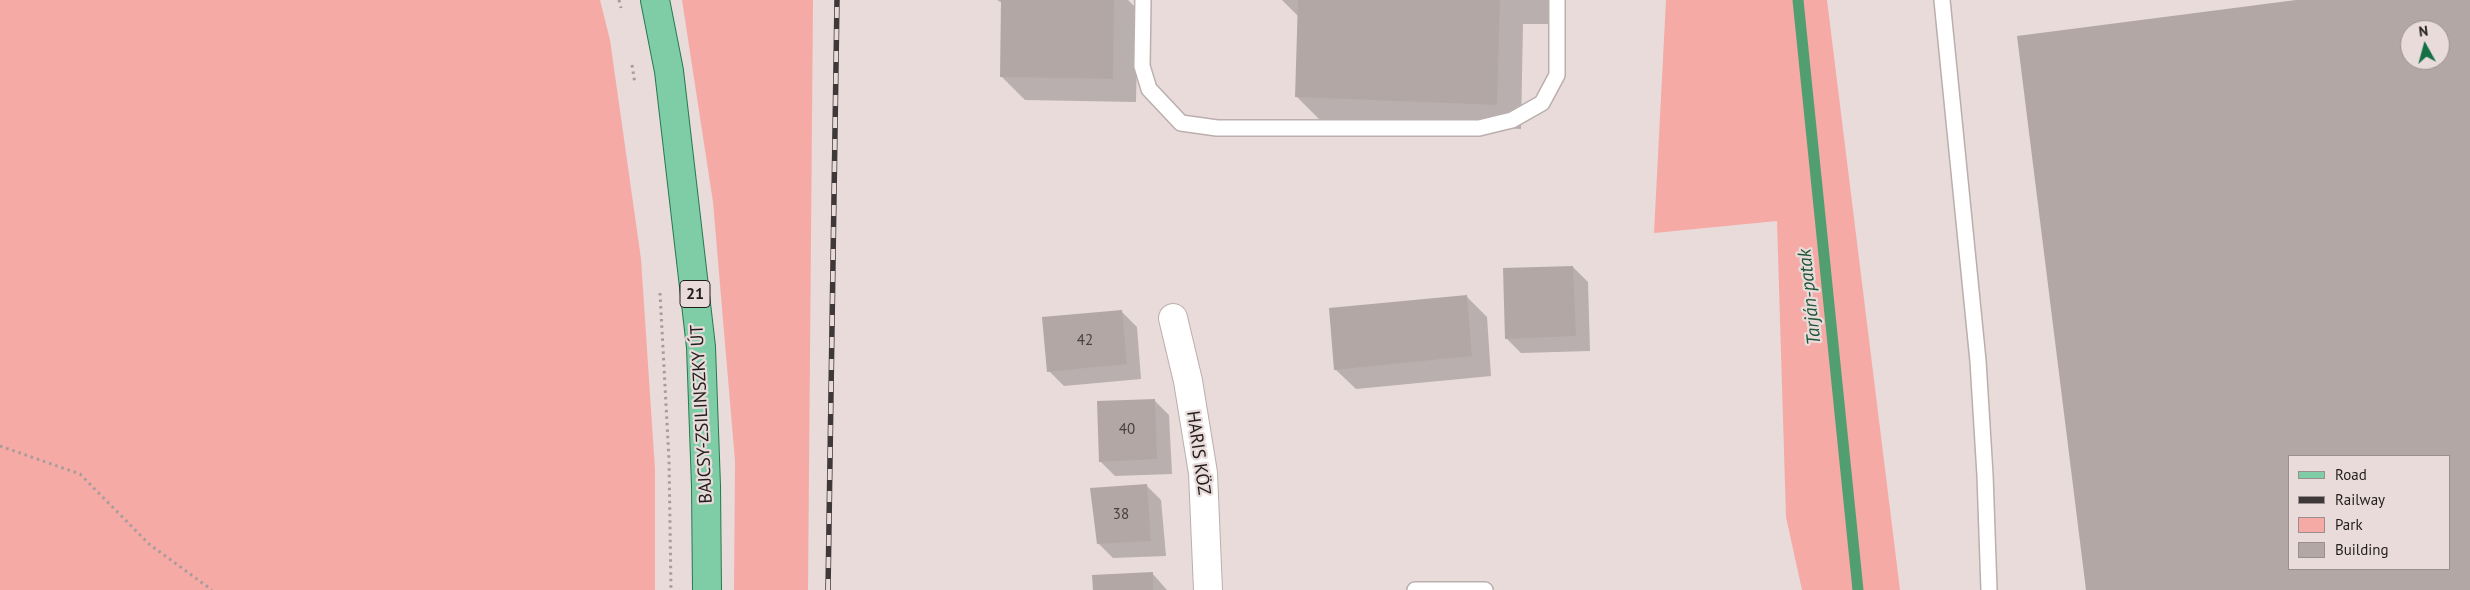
<!DOCTYPE html>
<html>
<head>
<meta charset="utf-8">
<style>
  body { margin:0 }
  #map { position:relative; width:2470px; height:590px; overflow:hidden; background:#e8dbda; font-family:"PT Sans",sans-serif }
  canvas { display:block }
  .legend { position:absolute; left:2288px; top:455px; width:162px; height:115px; box-sizing:border-box; background:#e8dbda; border:1px solid #998f8e; margin:0; padding:6px 9px; list-style:none; font-size:15px; color:#221d1d }
  .legend li { display:flex; align-items:center; gap:10px; height:25px }
  .legend b { width:25px; border:1px solid #998f8e }
  .north { position:absolute; left:2400px; top:20px; width:50px; height:50px; box-sizing:border-box; background:#e8dbda; border:1px solid #998f8e; border-radius:50%; rotate:353deg; font-size:14px; font-weight:700; line-height:20px; text-align:center; color:#221d1d }
  .north::after { content:''; display:block; margin:auto; width:18px; height:22px; background:#147044; clip-path:polygon(50% 0,100% 100%,50% 72%,0 100%) }
</style>
</head>
<body>
<div id="map">
<canvas width="2470" height="590"></canvas>
<ul class="legend">
<li><b style="height:6px;background:#7fcda7"></b>Road</li>
<li><b style="height:6px;background:#3f3838"></b>Railway</li>
<li><b style="height:14px;background:#f6aaa5"></b>Park</li>
<li><b style="height:14px;background:#b3a7a6"></b>Building</li>
</ul>
<div class="north">N</div>
</div>
<script>
const context = document.querySelector('canvas').getContext('2d');
context.lineJoin = 'round';
function paint(path, color) { context.fillStyle = color; context.fill(path, 'evenodd'); }
const toPath = rows => new Path2D(rows.map(r => 'M' + r).join(''));
function strokePath(path, color, width, dash) { context.strokeStyle = color; context.lineWidth = width; context.lineCap = dash ? 'butt' : 'round'; context.setLineDash(dash || []); context.stroke(path); }
function label(font, color, halo, rows, align = 'center') {
  context.font = font + ' "PT Sans",sans-serif'; context.lineWidth = 4.5; context.setLineDash([]); context.textBaseline = 'middle'; context.strokeStyle = halo; context.fillStyle = color; for (const [text, x, y, turn = 0] of rows) {
    context.save(); context.translate(x, y); context.rotate((+turn || 0) * Math.PI / 180); context.textAlign = isNaN(turn) ? turn : align; if (halo) context.strokeText(text, 0, 0); context.fillText(text, 0, 0); context.restore();
  }
}
paint(toPath([
  [0,0,600,0,610,40,641,259,655,470,655,590,0,590],
  [682,0,813,0,808,590,734,590,735,461,713,202],
  [1666,0,1827,0,1900,590,1802,590,1786,517,1777,221,1654,233]
]), '#f6aaa5');
paint(toPath([
  [997,0,1128,0,1138,10,1136,102,1025,100,1001,76,1002,3],
  [1282,0,1549,0,1548,24,1523,24,1521,129,1320,120,1296,96,1299,17],
  [2306,0,2470,0,2470,590,2087,590],
  [2410,30,2440,30,2440,60,2410,60],
  [2289,456,2449,456,2449,569,2289,569],
  [1573,267,1588,282,1590,351,1521,353,1506,338],
  [1466,296,1487,317,1491,376,1356,389,1335,369],
  [1122,312,1137,327,1141,379,1064,386,1049,371],
  [1154,400,1169,415,1172,474,1115,476,1100,461],
  [1146,485,1161,500,1166,556,1113,558,1098,543],
  [1152,573,1167,590,1095,590]
]), '#0003');
strokePath(toPath([
  [1798,0,1858,590]
]), '#519e71', 11);
paint(toPath([
  [1001,0,1114,0,1113,79,1000,77],
  [1298,0,1500,0,1497,105,1295,97],
  [2296,0,2470,0,2470,590,2086,590,2017,36],
  [2410,30,2440,30,2440,60,2410,60],
  [2289,456,2449,456,2449,569,2289,569],
  [1573,266,1576,336,1505,339,1503,268],
  [1467,295,1472,356,1334,370,1329,308],
  [1122,310,1127,364,1047,372,1042,317],
  [1155,399,1157,459,1099,462,1097,401],
  [1147,484,1151,541,1097,544,1090,488],
  [1153,572,1153,590,1093,590,1092,575]
]), '#b3a7a6');
const lane = toPath([
  [1143,0,1142,66,1149,89,1181,123,1217,128,1479,128,1512,120,1542,103,1557,75,1557,0],
  [1942,0,1978,361,1985,475,1989,590],
  [1415,590,1485,590]
]);
const street = toPath([
  [1173,318,1188,381,1203,473,1208,590]
]);
const primary = toPath([
  [655,0,669,71,701,347,706,486,707,590]
]);
strokePath(lane, '#bbafae', 18);
strokePath(street, '#bbafae', 30);
strokePath(primary, '#277950', 30);
strokePath(toPath([
  [619,0,621,8],
  [632,65,635,84],
  [660,293,669,460,671,590],
  [0,446,80,474,149,544,212,590]
]), '#a69c9b', 3, [2.5, 4]);
strokePath(lane, '#fff', 15);
strokePath(street, '#fff', 28);
strokePath(primary, '#7fcda7', 28);
const rail = toPath([
  [828,590,837,0]
]);
strokePath(rail, '#3f3838', 5.5);
strokePath(rail, '#e8dbda', 4, [11]);
label('15px', '#46403f', null, [
  ["42",1085,341],
  ["40",1127,430],
  ["38",1121,515]
]);
for (const [x, y, w] of [
  [695,294,30]
]) { const box = new Path2D(); box.roundRect(x - w / 2, y - 13.5, w, 27, 4); context.fillStyle = '#e8dbda'; context.fill(box); strokePath(box, '#221d1d', 1); }
label('bold 16px', '#221d1d', null, [
  ["21",695,294]
]);
label('18px', '#221d1d', '#e8dbda', [
  ["BAJCSY-ZSILINSZKY ÚT",702,414,-93],
  ["HARIS KÖZ",1198,453,82]
]);
label('italic 19px', '#1c5637', '#e8dbda', [
  ["Tarján-patak",1810,297,-96]
]);
</script>
</body>
</html>
